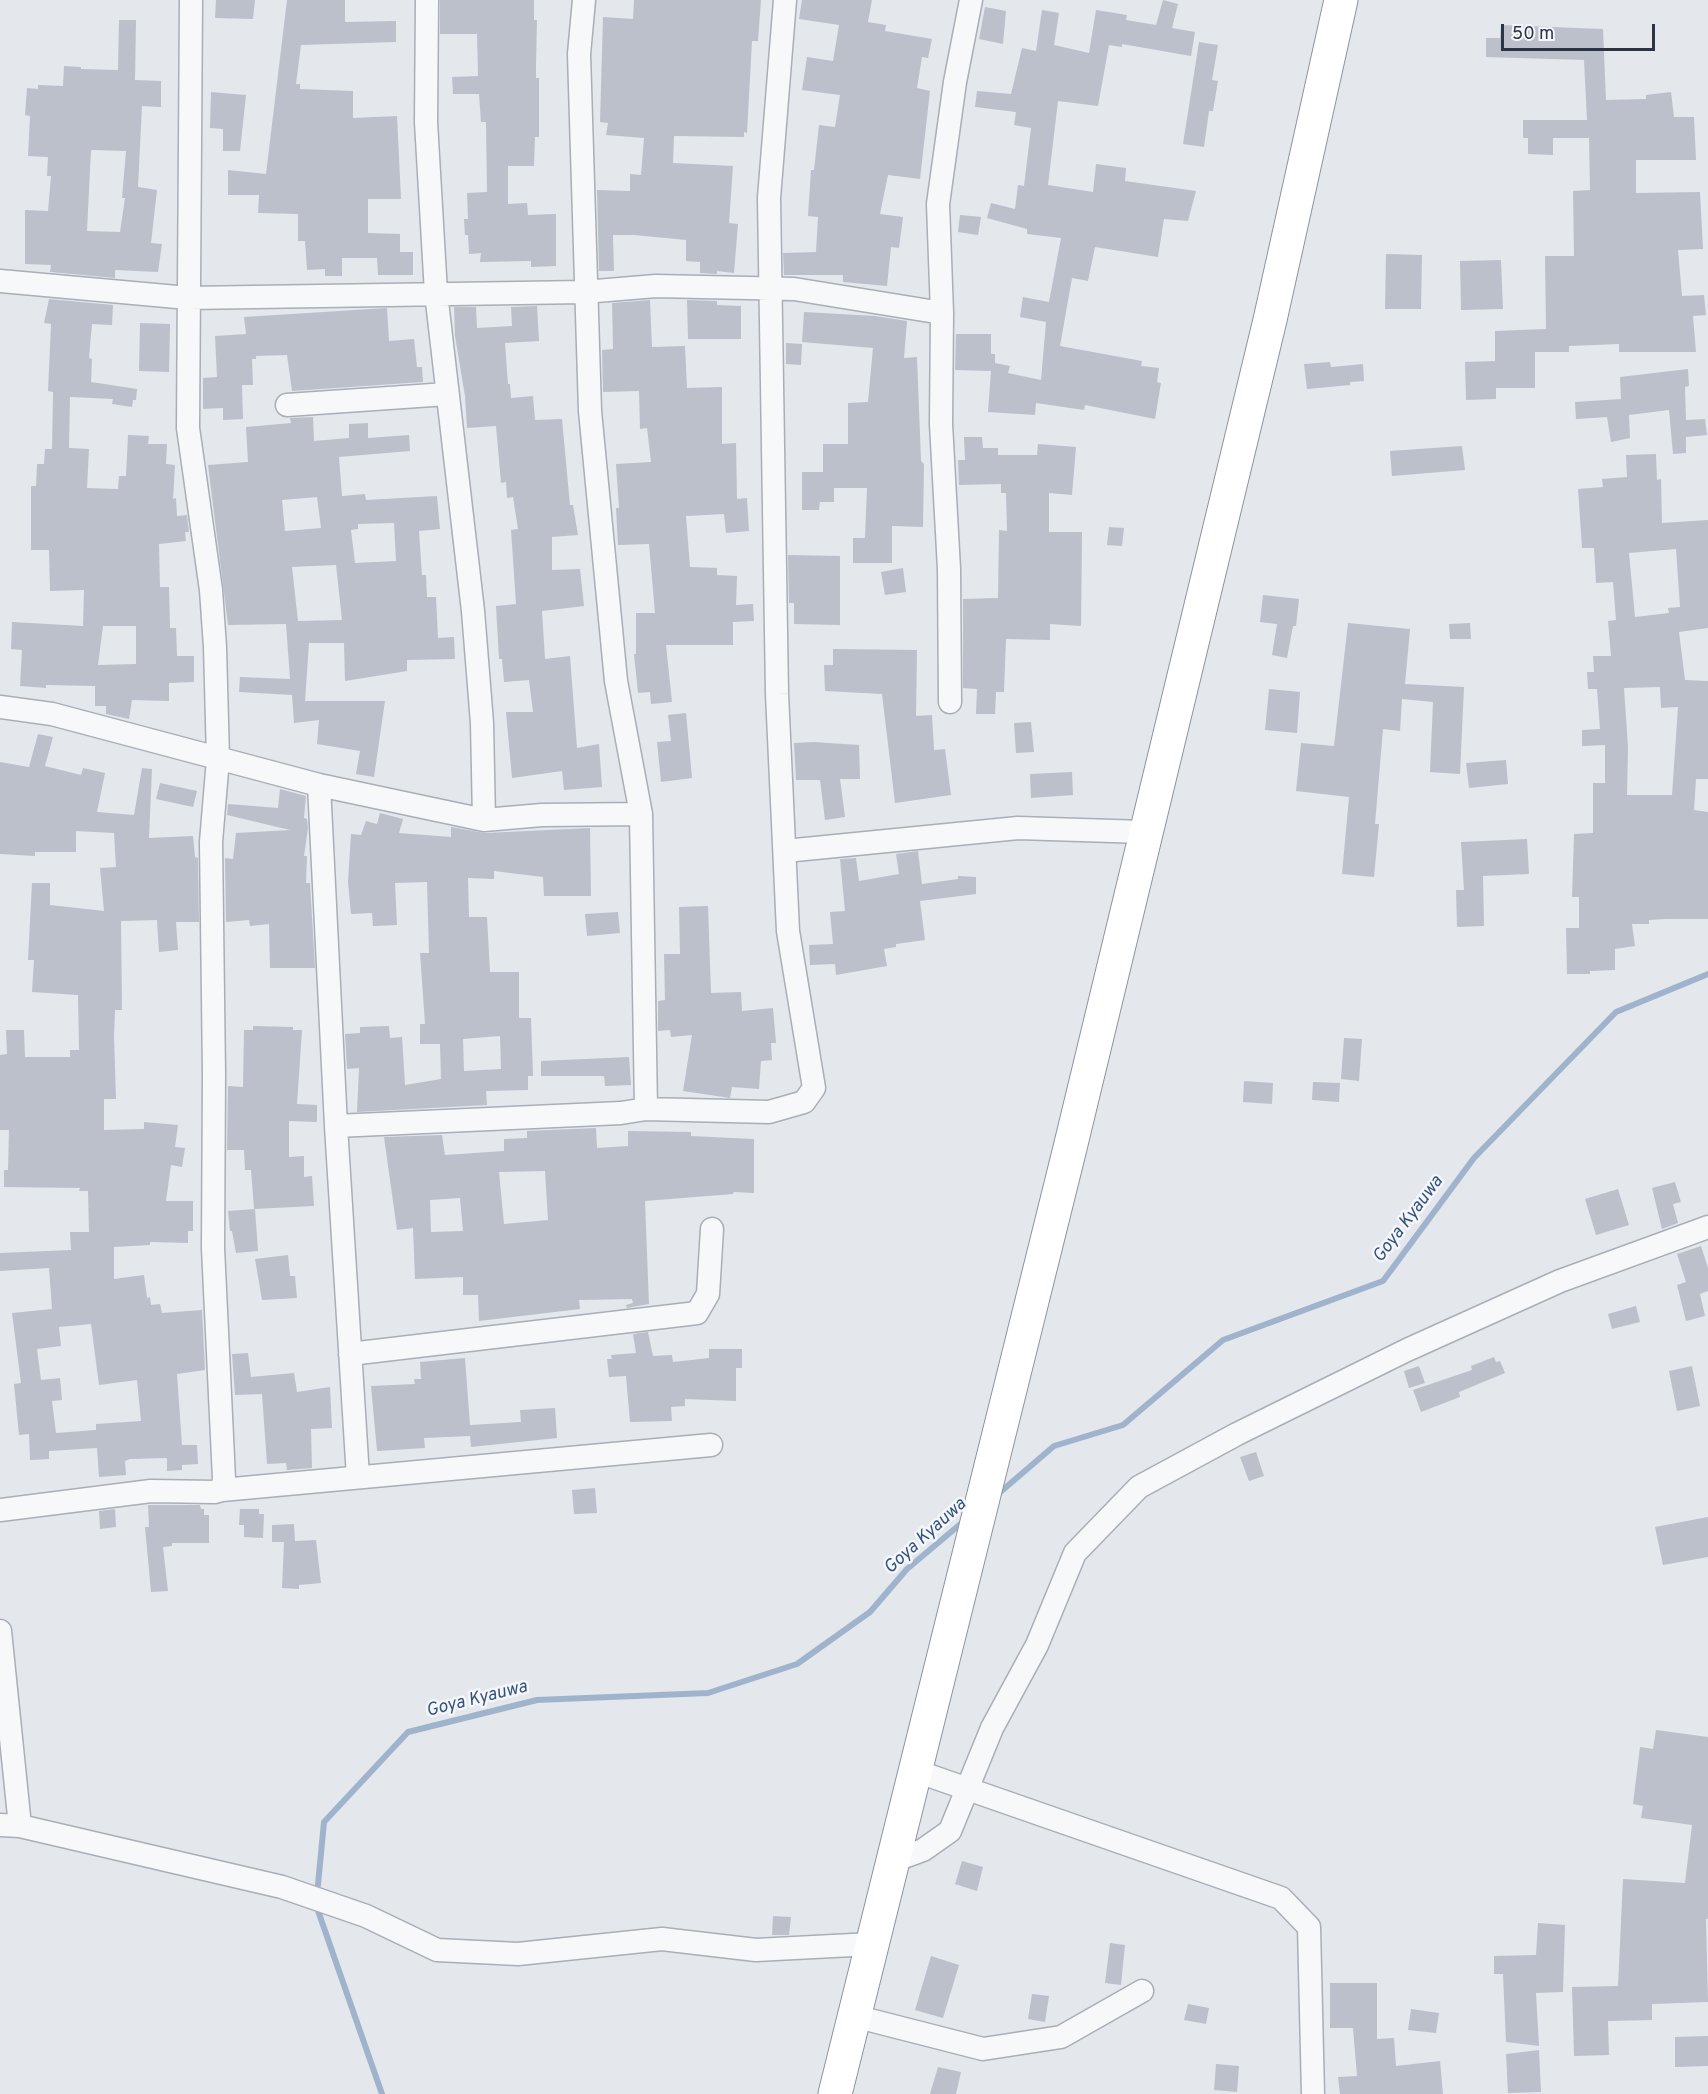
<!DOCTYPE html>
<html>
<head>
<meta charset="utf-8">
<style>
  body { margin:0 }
  #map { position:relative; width:1708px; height:2094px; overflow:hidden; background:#e4e7ec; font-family:Overpass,sans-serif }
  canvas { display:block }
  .scale { position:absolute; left:1501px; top:24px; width:154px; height:27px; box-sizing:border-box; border:3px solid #2b3445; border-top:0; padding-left:8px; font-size:18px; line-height:21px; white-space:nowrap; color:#2b3445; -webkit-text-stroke:4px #f4f6f9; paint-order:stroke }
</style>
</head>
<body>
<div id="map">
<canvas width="1708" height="2094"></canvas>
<div class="scale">50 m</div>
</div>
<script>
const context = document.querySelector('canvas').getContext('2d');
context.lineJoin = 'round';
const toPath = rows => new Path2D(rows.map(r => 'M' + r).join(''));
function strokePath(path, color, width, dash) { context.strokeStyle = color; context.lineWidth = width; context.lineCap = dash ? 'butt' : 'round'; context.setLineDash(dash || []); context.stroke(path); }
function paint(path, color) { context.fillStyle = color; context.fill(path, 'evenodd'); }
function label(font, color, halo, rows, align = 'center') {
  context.font = font + ' Overpass,sans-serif'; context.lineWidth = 5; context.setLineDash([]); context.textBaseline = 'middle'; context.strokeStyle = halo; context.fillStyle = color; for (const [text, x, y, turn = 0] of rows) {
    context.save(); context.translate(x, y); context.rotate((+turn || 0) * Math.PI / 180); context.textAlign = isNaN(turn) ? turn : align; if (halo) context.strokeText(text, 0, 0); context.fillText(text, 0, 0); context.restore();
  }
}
strokePath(toPath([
  [998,1494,1054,1446,1123,1425,1223,1340,1383,1281,1474,1158,1616,1012,1708,974],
  [317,1895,324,1822,408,1732,537,1700,708,1693,797,1664,870,1612,907,1569,964,1521],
  [316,1905,382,2094]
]), '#9fb4cc', 6);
paint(toPath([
  [216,0,255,0,253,19,215,18],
  [287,0,345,0,345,22,396,21,396,42,301,45,296,84,300,84,300,89,353,91,353,118,397,116,401,199,368,199,368,233,400,234,400,252,413,252,413,275,378,275,377,258,342,258,342,276,325,276,325,269,307,270,305,241,298,241,298,214,258,213,259,195,228,195,228,170,266,174],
  [440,0,534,0,534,20,537,20,536,66,536,78,539,78,539,137,535,137,534,166,508,166,508,204,527,203,528,215,556,214,556,266,531,267,531,261,480,262,481,253,469,254,468,235,465,235,464,219,468,219,467,193,487,192,486,122,481,122,479,94,453,94,452,77,478,76,477,34,440,34],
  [634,0,761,0,758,41,752,41,747,133,744,132,744,137,674,136,673,163,733,166,729,223,738,224,734,273,717,271,717,274,700,273,700,262,686,261,686,240,634,235,613,235,614,271,599,271,597,190,630,191,630,174,641,175,644,138,606,135,608,123,600,122,603,17,633,19],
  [802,0,872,0,868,22,886,25,885,31,932,39,928,58,922,57,917,88,930,91,920,179,888,175,880,214,903,217,899,248,891,247,887,286,843,282,843,275,784,275,783,253,816,252,818,217,808,216,811,170,814,170,819,125,835,127,840,95,802,90,807,57,833,61,839,25,799,19],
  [1163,0,1178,4,1172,28,1195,32,1191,56,1122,44,1122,47,1109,45,1098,106,1058,101,1048,185,1093,192,1096,164,1126,168,1125,181,1196,191,1188,221,1164,219,1158,257,1095,247,1088,281,1072,278,1060,346,1142,361,1141,366,1159,368,1157,382,1161,383,1155,419,1085,405,1084,410,1036,403,1035,415,988,412,991,371,955,370,956,334,991,334,991,354,995,354,995,363,1010,366,1008,373,1041,380,1046,322,1020,317,1023,297,1049,302,1061,238,1027,234,1027,229,987,218,991,203,1015,209,1018,185,1024,186,1031,128,1014,125,1016,112,975,107,977,91,1011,94,1022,48,1036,51,1042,10,1059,13,1054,45,1089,53,1096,10,1127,15,1126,20,1156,25],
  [985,7,1006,11,1003,44,979,39],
  [119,20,136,20,135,80,161,81,161,107,142,106,138,187,157,190,151,243,162,244,158,272,115,270,115,278,50,272,51,265,25,264,25,210,48,211,51,176,47,176,48,157,28,156,30,116,25,115,27,88,38,89,38,85,63,86,64,66,81,67,81,69,118,70],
  [91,150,126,151,122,198,125,198,120,232,87,231],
  [1501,25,1603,29,1606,100,1646,99,1646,95,1671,92,1674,117,1694,117,1696,160,1636,160,1636,193,1700,192,1703,249,1678,250,1682,296,1704,295,1706,315,1693,316,1696,352,1619,352,1619,344,1569,346,1569,352,1535,352,1535,388,1496,388,1496,399,1466,400,1465,362,1495,361,1495,331,1546,329,1545,256,1574,256,1573,191,1590,190,1589,138,1553,138,1553,155,1528,154,1528,138,1523,138,1523,120,1587,120,1584,60,1486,57,1486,38,1500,38],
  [1199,42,1218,45,1212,80,1218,81,1213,111,1209,111,1204,147,1183,144],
  [211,92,246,95,240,151,223,151,223,129,210,128],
  [960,215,981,217,978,235,958,232],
  [1386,254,1422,255,1421,309,1385,309],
  [1501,260,1503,309,1461,310,1460,261],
  [49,299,113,305,112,325,92,324,89,358,92,359,91,382,137,389,136,400,133,400,132,407,112,404,113,399,70,397,69,448,89,449,87,488,118,489,119,476,126,476,128,435,149,436,148,444,167,444,166,464,175,465,173,499,176,498,177,516,187,515,189,532,185,532,186,541,159,544,160,587,169,587,170,628,176,628,177,656,194,656,194,682,169,683,169,701,132,700,129,719,106,714,106,706,95,706,95,686,46,685,46,688,20,686,22,650,11,649,12,622,83,626,84,590,50,591,49,550,31,550,31,486,36,486,37,464,44,464,45,449,52,449,53,392,48,391,51,324,44,323],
  [103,626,136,626,136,664,98,665],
  [650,300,652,347,685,346,687,388,722,387,722,444,736,443,737,499,747,498,749,531,726,533,724,514,686,516,690,567,717,568,717,575,737,576,736,605,753,604,754,621,733,622,733,645,666,645,672,702,651,704,650,692,638,693,634,654,636,654,636,613,655,613,649,544,618,545,616,508,619,508,616,464,651,462,647,428,640,429,639,391,603,392,602,350,613,349,612,303],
  [687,300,717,301,717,305,741,306,741,339,688,339],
  [537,306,539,341,505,343,508,384,510,384,511,398,533,396,535,420,562,419,570,505,573,505,578,535,552,537,552,570,580,569,584,606,542,611,545,659,570,656,577,748,599,744,602,787,564,790,562,771,512,778,506,712,533,712,529,680,504,682,502,659,499,659,496,606,516,604,511,530,518,529,513,497,507,498,506,482,501,483,496,426,467,428,465,396,455,336,454,307,476,307,477,328,512,326,511,307],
  [387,308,389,341,414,339,417,367,422,367,423,382,292,391,287,355,256,356,256,359,252,359,253,385,242,385,243,419,223,420,223,408,203,409,203,378,217,377,215,336,246,334,244,317],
  [804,312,875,316,907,321,904,358,917,357,921,461,924,464,923,527,892,526,892,563,853,563,853,538,865,538,867,488,834,488,834,502,820,502,819,510,802,510,802,472,823,472,823,444,848,444,848,403,868,402,873,348,802,342],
  [140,323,170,324,169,372,139,371],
  [786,343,802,344,801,365,786,364],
  [1330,362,1331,367,1363,364,1364,381,1350,382,1350,385,1307,389,1304,364],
  [1688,369,1689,386,1685,387,1686,420,1705,419,1707,435,1686,437,1686,453,1673,454,1669,410,1629,415,1630,438,1611,442,1607,417,1576,419,1575,402,1621,399,1620,377],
  [313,417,314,441,349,438,349,424,368,423,368,438,409,435,410,451,339,457,342,496,365,494,366,500,437,496,440,529,419,531,422,575,426,575,427,597,436,597,438,638,454,637,455,659,407,660,407,671,345,681,344,643,309,643,305,701,385,701,374,777,356,774,360,751,317,744,319,720,294,723,292,695,239,692,240,677,290,679,286,624,228,625,208,465,248,462,246,427,291,423,290,418],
  [317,497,321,528,285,531,282,500],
  [394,523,396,561,355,563,351,530,358,529,358,524],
  [336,565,342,620,298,621,292,567],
  [964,437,982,437,983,448,998,448,998,455,1037,455,1038,444,1076,447,1072,495,1049,493,1049,532,1082,532,1081,626,1050,624,1050,640,1006,639,1004,692,996,692,995,714,976,714,977,689,963,688,963,599,998,598,999,530,1007,531,1006,493,1001,493,1001,484,959,485,958,460,965,460],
  [1462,446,1465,470,1392,476,1390,451],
  [1656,454,1657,480,1661,479,1662,523,1708,520,1708,628,1679,632,1685,680,1708,681,1708,779,1696,779,1694,810,1708,812,1708,919,1666,919,1649,920,1649,924,1632,924,1635,946,1615,949,1615,970,1590,971,1590,974,1567,974,1566,928,1579,928,1579,897,1572,897,1574,834,1593,833,1593,783,1605,783,1605,745,1582,746,1582,730,1600,729,1597,689,1588,689,1587,672,1594,672,1593,656,1611,656,1608,621,1616,620,1613,582,1596,583,1594,548,1582,548,1578,489,1603,487,1602,479,1627,477,1626,455],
  [1676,549,1680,607,1668,608,1669,613,1635,617,1629,553],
  [1660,687,1661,708,1678,707,1672,795,1627,795,1628,747,1624,688],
  [1109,527,1124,528,1122,546,1107,545],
  [788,555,840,556,840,625,794,624,794,603,789,603],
  [903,568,906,592,885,595,881,572],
  [1263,595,1299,599,1296,626,1293,626,1287,658,1272,655,1277,624,1260,622],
  [1348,623,1410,629,1405,684,1464,687,1460,774,1430,772,1433,702,1402,699,1400,731,1383,729,1375,824,1379,824,1374,877,1342,874,1349,797,1296,791,1301,743,1334,746],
  [1470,623,1471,639,1450,639,1449,624],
  [833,649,917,650,916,716,932,715,934,750,945,749,951,795,895,803,882,694,825,691,824,665,833,665],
  [1269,689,1300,692,1297,733,1265,730],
  [686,713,692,778,661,782,657,742,671,741,668,715],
  [1031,722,1034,752,1016,753,1014,723],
  [38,734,53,737,45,766,81,775,83,768,105,773,97,812,134,815,142,768,152,769,149,838,193,836,195,857,198,858,199,922,176,922,178,950,159,952,157,920,121,921,122,1010,115,1010,114,1037,116,1099,104,1099,104,1130,144,1129,144,1122,178,1125,175,1147,185,1148,182,1167,171,1165,166,1201,193,1201,193,1231,188,1231,188,1243,150,1242,150,1245,114,1247,114,1279,144,1275,147,1298,150,1297,151,1305,160,1304,162,1313,202,1310,205,1370,177,1374,182,1445,197,1445,198,1464,182,1465,182,1470,167,1471,167,1458,130,1459,125,1461,126,1475,99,1477,97,1448,49,1451,49,1459,30,1460,29,1434,19,1435,14,1384,21,1383,12,1313,52,1309,49,1268,0,1271,0,1253,71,1250,70,1232,89,1232,88,1191,79,1191,80,1188,4,1187,4,1170,8,1170,9,1130,0,1130,0,1055,7,1054,6,1030,24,1030,25,1057,70,1057,70,1050,79,1050,78,995,32,992,34,960,28,960,32,883,50,883,50,905,104,911,100,868,116,867,114,833,76,831,76,852,35,852,35,856,0,854,0,762,29,767],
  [91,1324,99,1385,137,1380,141,1421,96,1424,96,1430,56,1433,52,1401,62,1400,60,1378,41,1380,37,1349,61,1346,59,1327],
  [814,742,859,745,860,779,840,779,845,817,825,820,820,780,796,780,794,743],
  [1506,760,1508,784,1469,788,1466,763],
  [1072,772,1073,795,1031,798,1030,774],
  [160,783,197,791,193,807,156,799],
  [280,789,306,796,304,818,307,819,308,828,304,856,307,856,306,883,310,883,315,968,270,968,269,924,250,926,249,920,226,922,225,858,233,859,236,833,290,830,227,815,228,804,278,808],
  [380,813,403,819,399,833,451,837,451,827,485,833,590,828,591,896,544,896,543,877,494,871,494,879,468,878,469,917,487,917,490,972,519,972,519,1018,531,1018,533,1076,528,1076,528,1090,486,1091,487,1105,357,1112,359,1068,347,1069,345,1034,360,1033,360,1027,389,1026,390,1038,402,1037,405,1085,441,1079,440,1044,420,1044,420,1024,425,1024,420,953,429,953,427,882,395,883,397,925,373,926,372,913,351,914,348,882,351,834,361,835,366,821,377,824],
  [500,1036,501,1069,464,1071,463,1039],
  [1527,839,1529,874,1483,876,1484,926,1457,927,1456,890,1464,890,1461,842],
  [918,851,922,884,958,879,958,876,976,877,976,894,920,901,925,940,896,944,896,947,884,949,887,966,836,975,835,964,810,965,809,945,833,944,830,912,845,911,840,859,856,858,859,881,899,874,896,854],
  [708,906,711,993,741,992,742,1011,773,1008,776,1043,771,1043,772,1060,761,1061,759,1089,732,1087,730,1098,683,1091,692,1035,671,1037,670,1030,658,1031,658,1001,665,1000,664,954,680,954,679,907],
  [618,912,620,933,587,936,585,914],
  [253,1026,293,1027,293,1030,302,1030,297,1104,317,1105,317,1122,289,1121,289,1157,304,1156,304,1177,312,1176,314,1206,254,1209,251,1170,245,1170,244,1150,227,1150,228,1086,243,1087,244,1030,253,1030],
  [1344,1038,1362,1039,1359,1081,1341,1079],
  [629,1057,631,1085,605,1086,604,1076,541,1076,541,1061],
  [1244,1081,1273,1083,1272,1104,1243,1102],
  [1313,1082,1340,1083,1339,1102,1312,1100],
  [596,1128,597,1148,628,1146,628,1131,691,1132,691,1136,754,1139,754,1193,734,1192,733,1194,645,1201,649,1304,627,1308,626,1305,633,1303,632,1299,579,1300,580,1309,479,1321,478,1295,463,1295,463,1277,415,1279,413,1228,397,1230,384,1137,442,1135,445,1155,504,1151,504,1139,527,1138,527,1131],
  [545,1171,548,1220,504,1224,499,1172],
  [460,1198,463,1231,431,1232,430,1200],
  [1675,1182,1681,1202,1673,1204,1678,1223,1662,1229,1652,1188],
  [1618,1189,1629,1225,1596,1235,1585,1199],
  [255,1209,258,1251,236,1253,232,1231,230,1231,228,1211],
  [1701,1246,1708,1268,1708,1291,1700,1294,1705,1316,1686,1321,1677,1285,1686,1282,1677,1254],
  [288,1255,290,1276,295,1276,297,1298,262,1300,255,1259],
  [1636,1306,1640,1322,1612,1329,1608,1314],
  [648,1332,653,1356,672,1355,673,1362,709,1358,709,1349,742,1349,742,1368,736,1368,736,1401,685,1399,685,1406,671,1407,672,1421,630,1422,626,1376,609,1377,607,1359,612,1359,611,1355,636,1353,633,1334],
  [248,1353,251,1377,294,1373,297,1392,330,1387,332,1428,311,1429,312,1468,287,1470,286,1463,267,1464,262,1394,235,1395,232,1354],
  [1494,1357,1496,1362,1500,1361,1505,1373,1459,1392,1460,1397,1421,1412,1413,1390,1472,1370,1471,1366],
  [465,1358,470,1425,521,1422,520,1410,555,1408,557,1438,471,1447,470,1436,424,1438,425,1448,377,1451,371,1386,415,1384,414,1379,421,1379,420,1362],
  [1419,1366,1425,1383,1409,1388,1404,1371],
  [1692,1366,1700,1406,1677,1411,1669,1371],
  [1256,1452,1264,1476,1249,1481,1240,1457],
  [595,1488,597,1513,574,1514,572,1490],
  [148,1505,200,1505,201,1509,204,1509,204,1515,209,1515,209,1543,172,1543,172,1546,163,1547,168,1591,151,1592,145,1527,149,1527],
  [115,1509,116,1527,100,1529,99,1511],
  [240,1509,259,1509,259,1514,264,1514,263,1538,244,1537,244,1525,239,1525],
  [1708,1517,1708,1557,1663,1565,1655,1527],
  [294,1524,295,1541,316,1540,321,1583,299,1585,299,1589,282,1588,284,1542,272,1542,272,1525],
  [1656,1730,1708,1737,1708,1919,1706,1919,1708,2002,1652,2004,1652,2020,1608,2021,1609,2055,1574,2056,1572,1987,1618,1986,1623,1879,1685,1883,1692,1825,1641,1818,1643,1806,1633,1804,1640,1747,1653,1749],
  [962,1861,983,1867,977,1891,955,1884],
  [773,1916,791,1917,789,1935,772,1935],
  [1538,1923,1565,1925,1563,1992,1536,1993,1539,2046,1506,2042,1503,1974,1494,1974,1494,1956,1536,1955],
  [1110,1943,1125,1945,1121,1985,1105,1983],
  [931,1956,959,1965,943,2018,915,2010],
  [1330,1983,1377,1983,1377,2039,1394,2038,1396,2066,1440,2061,1443,2094,1340,2094,1338,2077,1357,2076,1353,2028,1330,2028],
  [1032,1994,1049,1996,1045,2022,1028,2019],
  [1188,2004,1209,2008,1206,2024,1184,2020],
  [1411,2009,1439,2013,1436,2033,1408,2030],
  [1708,2036,1708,2066,1675,2067,1675,2037],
  [1539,2050,1541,2092,1508,2093,1506,2054],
  [1216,2064,1239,2066,1237,2092,1214,2090],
  [938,2067,961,2072,956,2094,930,2094]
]), '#bbc0ca');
const minor = toPath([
  [427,0,426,122,436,293,473,611,482,723,484,820],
  [584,0,579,54,590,411,616,681,641,814,646,1109],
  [0,281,188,298,584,292,656,286,794,289,942,313],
  [287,405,447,394],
  [950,702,949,569,941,424,942,313,938,204,955,82,971,0],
  [0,707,52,714,319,785,484,820,542,815,641,814],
  [319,785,336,1126,358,1477],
  [785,851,1018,828,1144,832],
  [336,1126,621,1113,646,1109,769,1112,804,1102,814,1088,788,931,777,694,769,198,785,0],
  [350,1354,697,1313,708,1294,712,1229],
  [222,1490,711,1445],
  [0,1510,151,1491,215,1492,222,1490,224,1479,213,1248,214,1075,211,842,218,759,215,647,211,590,188,428,191,0],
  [0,1631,20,1826],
  [916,1771,1281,1898,1309,1927,1313,2094],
  [0,1825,20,1826,282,1887,366,1916,437,1950,518,1954,662,1939,756,1950,872,1944],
  [893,1861,923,1850,950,1831,992,1728,1037,1645,1075,1553,1139,1487,1237,1434,1407,1350,1560,1281,1708,1227],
  [854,2016,983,2049,1061,2037,1142,1991]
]);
const highway = toPath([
  [835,2094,1070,1148,1270,320,1341,0]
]);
strokePath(minor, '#a9aeb7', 25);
strokePath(highway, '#8b94a3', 35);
strokePath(minor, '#f7f8fa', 22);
strokePath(highway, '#fff', 33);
label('italic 18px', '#34527a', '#f4f6f9', [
  ["Goya Kyauwa",1409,1220,-53],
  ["Goya Kyauwa",926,1537,-42],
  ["Goya Kyauwa",477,1700,-14]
]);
</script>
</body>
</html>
